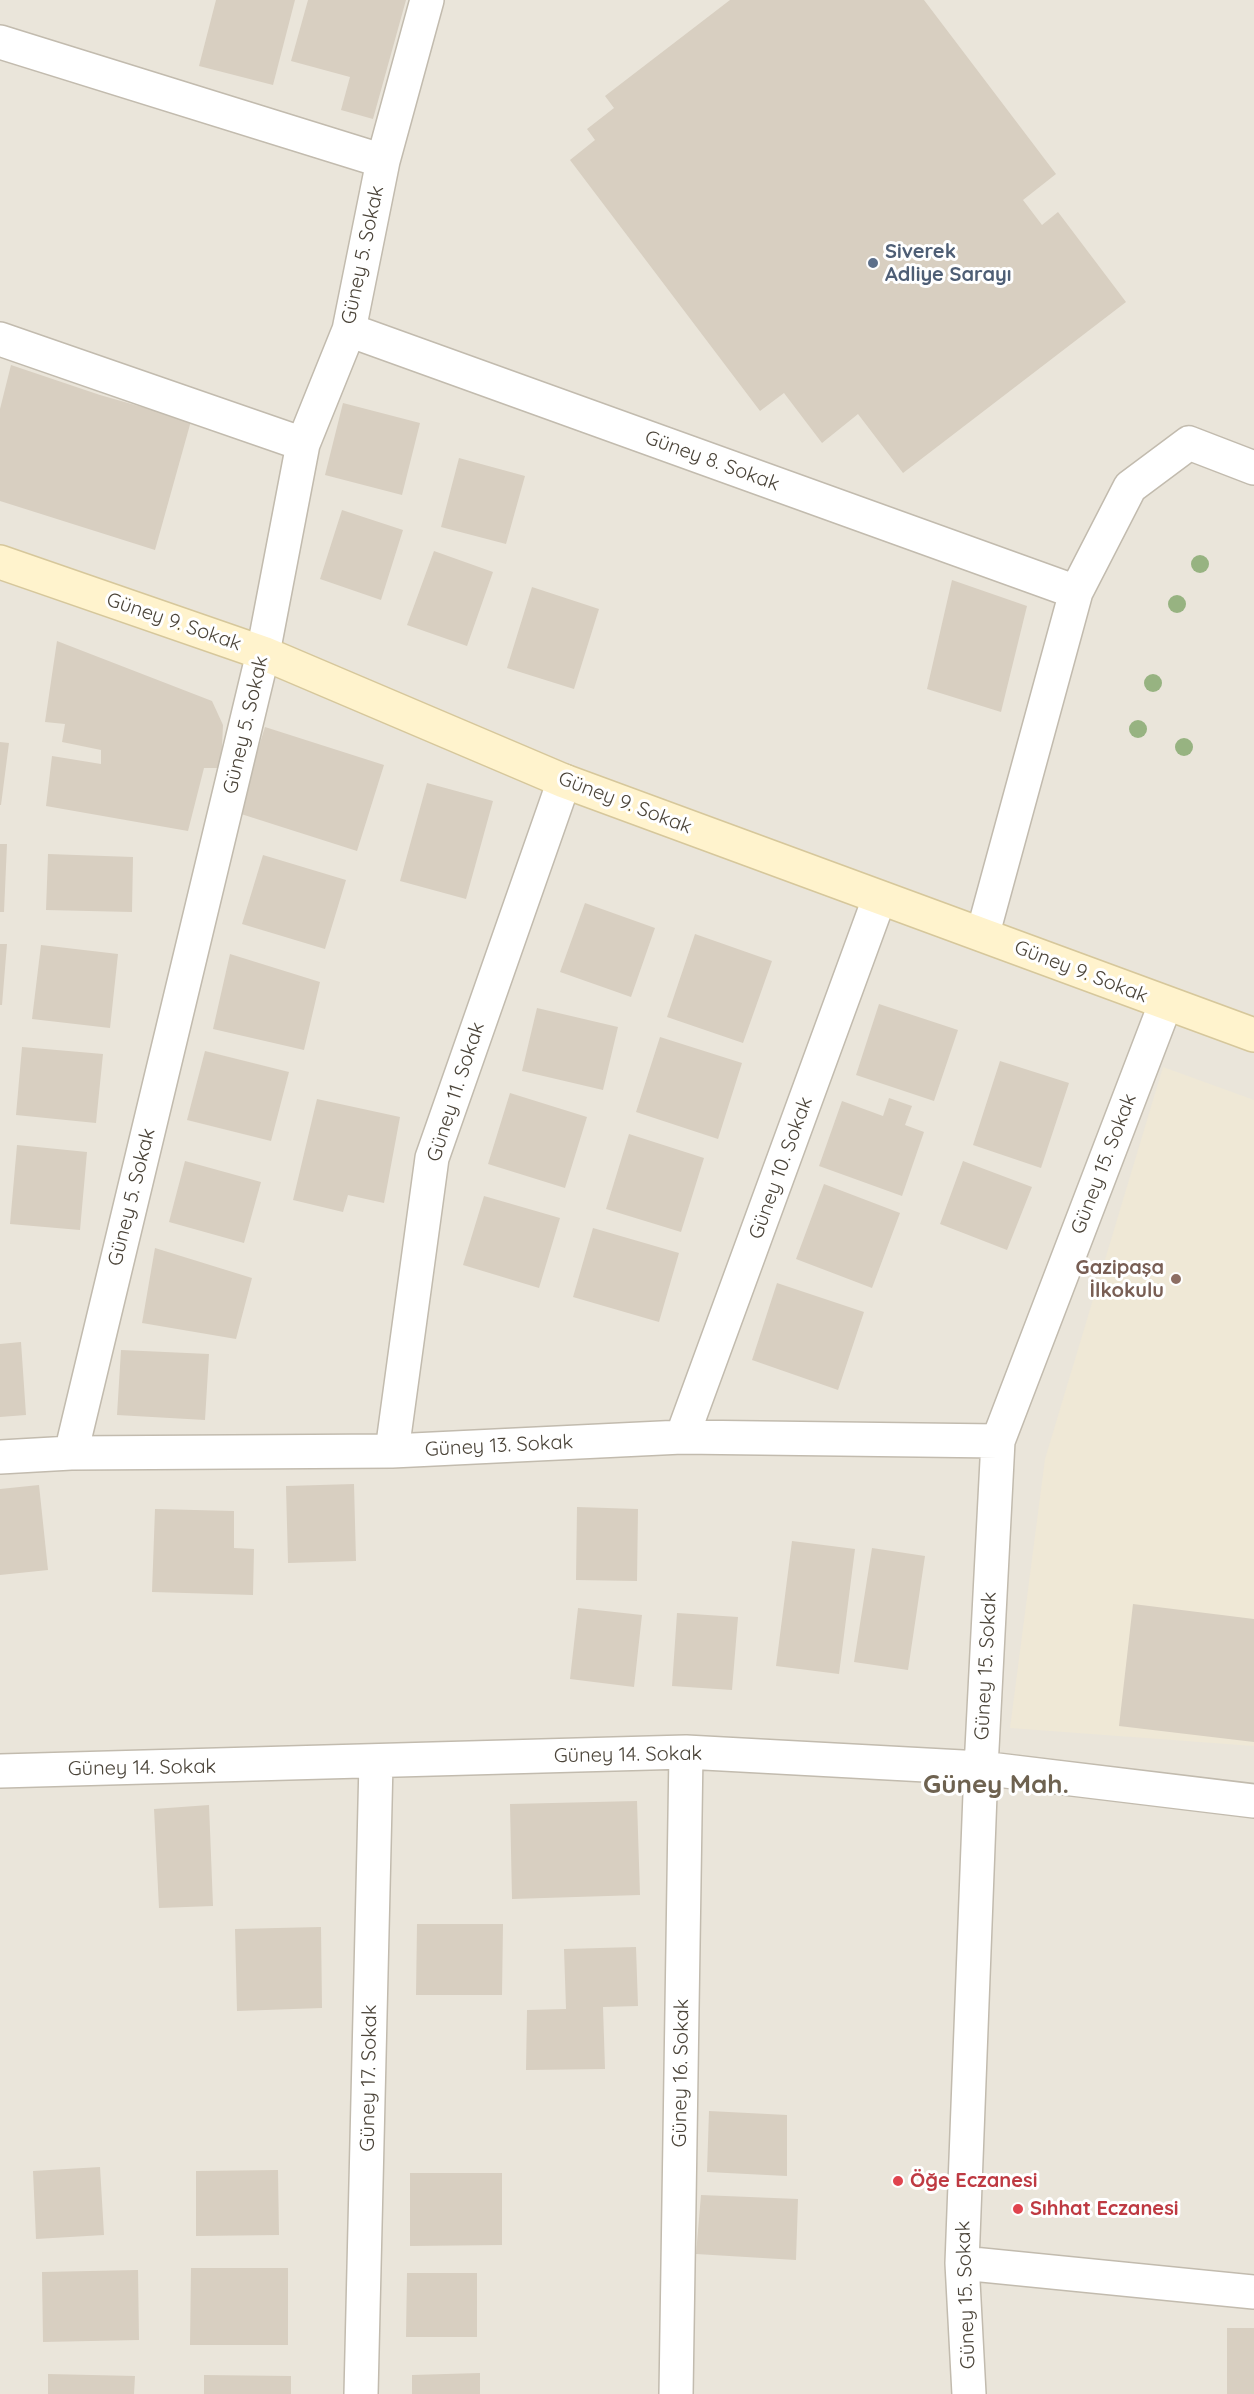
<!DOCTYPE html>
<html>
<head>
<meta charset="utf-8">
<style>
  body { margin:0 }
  canvas { display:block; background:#f6f3ec }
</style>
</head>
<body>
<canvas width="1254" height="2394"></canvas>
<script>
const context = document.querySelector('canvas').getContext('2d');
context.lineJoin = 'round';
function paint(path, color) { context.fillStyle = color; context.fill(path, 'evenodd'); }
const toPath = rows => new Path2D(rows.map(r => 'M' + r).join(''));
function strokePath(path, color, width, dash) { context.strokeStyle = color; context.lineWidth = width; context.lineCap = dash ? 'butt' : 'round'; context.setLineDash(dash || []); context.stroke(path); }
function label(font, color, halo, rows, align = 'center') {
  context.font = font + ' Quicksand,sans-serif'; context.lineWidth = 6; context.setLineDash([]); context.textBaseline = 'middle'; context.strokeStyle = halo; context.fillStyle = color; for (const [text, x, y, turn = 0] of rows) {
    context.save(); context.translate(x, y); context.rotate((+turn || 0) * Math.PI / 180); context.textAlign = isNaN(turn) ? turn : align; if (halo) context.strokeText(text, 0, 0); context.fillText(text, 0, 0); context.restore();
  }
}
paint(toPath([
  [0,0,1254,0,1254,2394,0,2394]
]), '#eae5da');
paint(toPath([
  [1163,1067,1254,1100,1254,1746,1010,1728,1045,1459]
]), '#efe8d6');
paint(toPath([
  [216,0,295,0,273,85,199,66],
  [308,0,406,0,373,119,341,110,350,77,291,61],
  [730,0,924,0,1056,174,1023,200,1042,225,1058,212,1126,302,903,473,858,414,822,443,784,393,760,411,570,160,595,140,587,129,614,108,605,96],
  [11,365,100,395,191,421,155,550,0,501,0,409],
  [343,403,420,423,402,495,325,475],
  [459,458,525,476,506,544,441,527],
  [342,510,403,530,381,600,320,579],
  [434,551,493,572,467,646,407,625],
  [952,580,1027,606,1001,712,927,689],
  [532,587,599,609,574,689,507,668],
  [57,641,212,701,223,725,221,768,204,768,188,831,46,806,52,756,101,764,101,750,62,742,65,724,45,722],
  [265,727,384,765,357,851,238,813],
  [0,742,9,743,1,805,0,805],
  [427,783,493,801,466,899,400,881],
  [0,844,7,844,4,912,0,912],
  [48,854,133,857,132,912,46,910],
  [263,855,346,880,325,949,242,924],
  [585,903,655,928,631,997,560,972],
  [695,934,772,961,743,1043,667,1017],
  [0,944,7,944,2,1005,0,1005],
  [41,945,118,954,110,1028,32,1019],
  [230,954,320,982,304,1050,213,1029],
  [879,1004,958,1030,934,1101,856,1075],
  [537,1008,618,1027,603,1090,522,1071],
  [660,1037,742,1063,718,1139,636,1112],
  [22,1047,103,1054,96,1123,16,1115],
  [205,1051,289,1072,271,1141,187,1120],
  [1000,1061,1069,1083,1041,1168,973,1145],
  [510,1093,587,1117,565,1188,488,1164],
  [889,1098,912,1106,905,1125,924,1132,902,1196,819,1166,842,1101,883,1116],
  [317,1099,400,1117,384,1203,348,1195,343,1212,293,1200],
  [629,1134,704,1158,681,1232,606,1209],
  [17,1145,87,1152,80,1230,10,1224],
  [185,1161,261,1182,244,1243,169,1222],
  [963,1161,1032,1187,1007,1250,940,1224],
  [824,1184,900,1213,872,1288,796,1259],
  [484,1196,560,1218,539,1288,463,1265],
  [593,1228,679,1253,659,1322,573,1297],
  [155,1248,252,1278,236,1339,142,1323],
  [777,1283,864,1312,838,1390,752,1360],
  [21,1342,26,1415,0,1417,0,1344],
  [121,1350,209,1354,205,1420,117,1415],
  [354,1484,356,1561,288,1563,286,1486],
  [39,1485,48,1570,0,1575,0,1489],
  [577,1507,638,1509,637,1581,576,1580],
  [155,1509,234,1511,234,1548,254,1549,253,1595,152,1592],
  [792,1541,855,1549,839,1674,776,1666],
  [872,1548,925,1556,908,1670,854,1662],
  [1133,1604,1254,1619,1254,1742,1119,1726],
  [578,1608,642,1615,634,1687,570,1679],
  [677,1613,738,1617,732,1690,672,1686],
  [637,1801,640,1895,512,1899,510,1804],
  [209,1805,213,1906,159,1908,154,1809],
  [417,1924,503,1924,502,1995,416,1995],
  [321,1927,322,2008,237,2011,235,1929],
  [636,1947,638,2006,603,2007,605,2069,526,2070,527,2010,566,2009,564,1949],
  [709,2111,787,2115,787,2176,707,2172],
  [100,2167,104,2235,36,2239,33,2171],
  [278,2170,279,2235,196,2236,196,2171],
  [410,2173,502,2173,502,2245,410,2246],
  [701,2195,798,2199,796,2260,696,2254],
  [191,2268,288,2268,288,2345,190,2345],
  [138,2270,139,2340,43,2342,42,2272],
  [407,2273,477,2273,477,2337,406,2337],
  [1227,2328,1254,2328,1254,2394,1227,2394],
  [480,2373,480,2394,412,2394,412,2375],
  [48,2374,135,2376,134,2394,48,2394],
  [204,2375,291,2376,291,2394,204,2394]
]), '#d8cfc1');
const street = toPath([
  [0,42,383,161],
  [349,330,1076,592],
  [0,339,303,444],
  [983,933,1076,592,1130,487,1189,443,1254,468],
  [682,1437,879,899],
  [392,1451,432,1158,564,781],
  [71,1453,263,653,303,444,349,330,383,161,427,0],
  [0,1457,71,1453,392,1451,682,1437,998,1441],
  [0,1771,686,1752,981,1768,1254,1801],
  [962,2263,1254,2292],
  [361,2394,376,1762],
  [676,2394,686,1752],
  [969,2394,962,2263,981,1768,998,1441,1165,1005]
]);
const secondary = toPath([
  [0,562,263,653,564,781,1254,1035]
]);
strokePath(street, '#c2bbae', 36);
strokePath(secondary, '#d6c79b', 36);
strokePath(street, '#fff', 33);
strokePath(secondary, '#fff3cd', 33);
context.fillStyle = '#97b381';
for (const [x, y] of [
  [1200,564],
  [1177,604],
  [1153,683],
  [1138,729],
  [1184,747]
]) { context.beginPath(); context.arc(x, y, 9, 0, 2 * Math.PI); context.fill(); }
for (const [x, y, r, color] of [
  [873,263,6,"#5c6f8a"],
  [1176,1279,6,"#8d6e63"],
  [898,2181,6,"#e0444e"],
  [1018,2209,6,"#e0444e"]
]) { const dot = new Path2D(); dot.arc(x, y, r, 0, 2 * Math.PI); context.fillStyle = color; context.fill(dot); strokePath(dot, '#fff', 2); }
label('bold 20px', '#4e5e75', '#fff', [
  ["Siverek",885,252],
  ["Adliye Sarayı",885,275]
], 'left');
label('20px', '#4b4439', '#fff', [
  ["Güney 5. Sokak",363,255,-78],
  ["Güney 8. Sokak",712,461,20],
  ["Güney 9. Sokak",174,622,19],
  ["Güney 5. Sokak",246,725,-77],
  ["Güney 9. Sokak",625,803,21],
  ["Güney 9. Sokak",1081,972,21],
  ["Güney 11. Sokak",456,1092,-72],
  ["Güney 15. Sokak",1104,1164,-69],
  ["Güney 10. Sokak",781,1168,-70],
  ["Güney 5. Sokak",132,1197,-76],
  ["Güney 13. Sokak",499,1446,-3],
  ["Güney 15. Sokak",986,1666,-87],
  ["Güney 14. Sokak",628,1755,-1],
  ["Güney 14. Sokak",142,1768,-1],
  ["Güney 16. Sokak",681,2073,-89],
  ["Güney 17. Sokak",369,2078,-89],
  ["Güney 15. Sokak",966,2295,-92]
]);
label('bold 20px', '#785e54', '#fff', [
  ["Gazipaşa",1164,1268],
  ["İlkokulu",1164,1291]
], 'right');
label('bold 20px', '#be3a42', '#fff', [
  ["Öğe Eczanesi",910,2181],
  ["Sıhhat Eczanesi",1030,2209]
], 'left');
label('bold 26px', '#6e6250', '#fff', [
  ["Güney Mah.",996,1785]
]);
</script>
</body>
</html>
